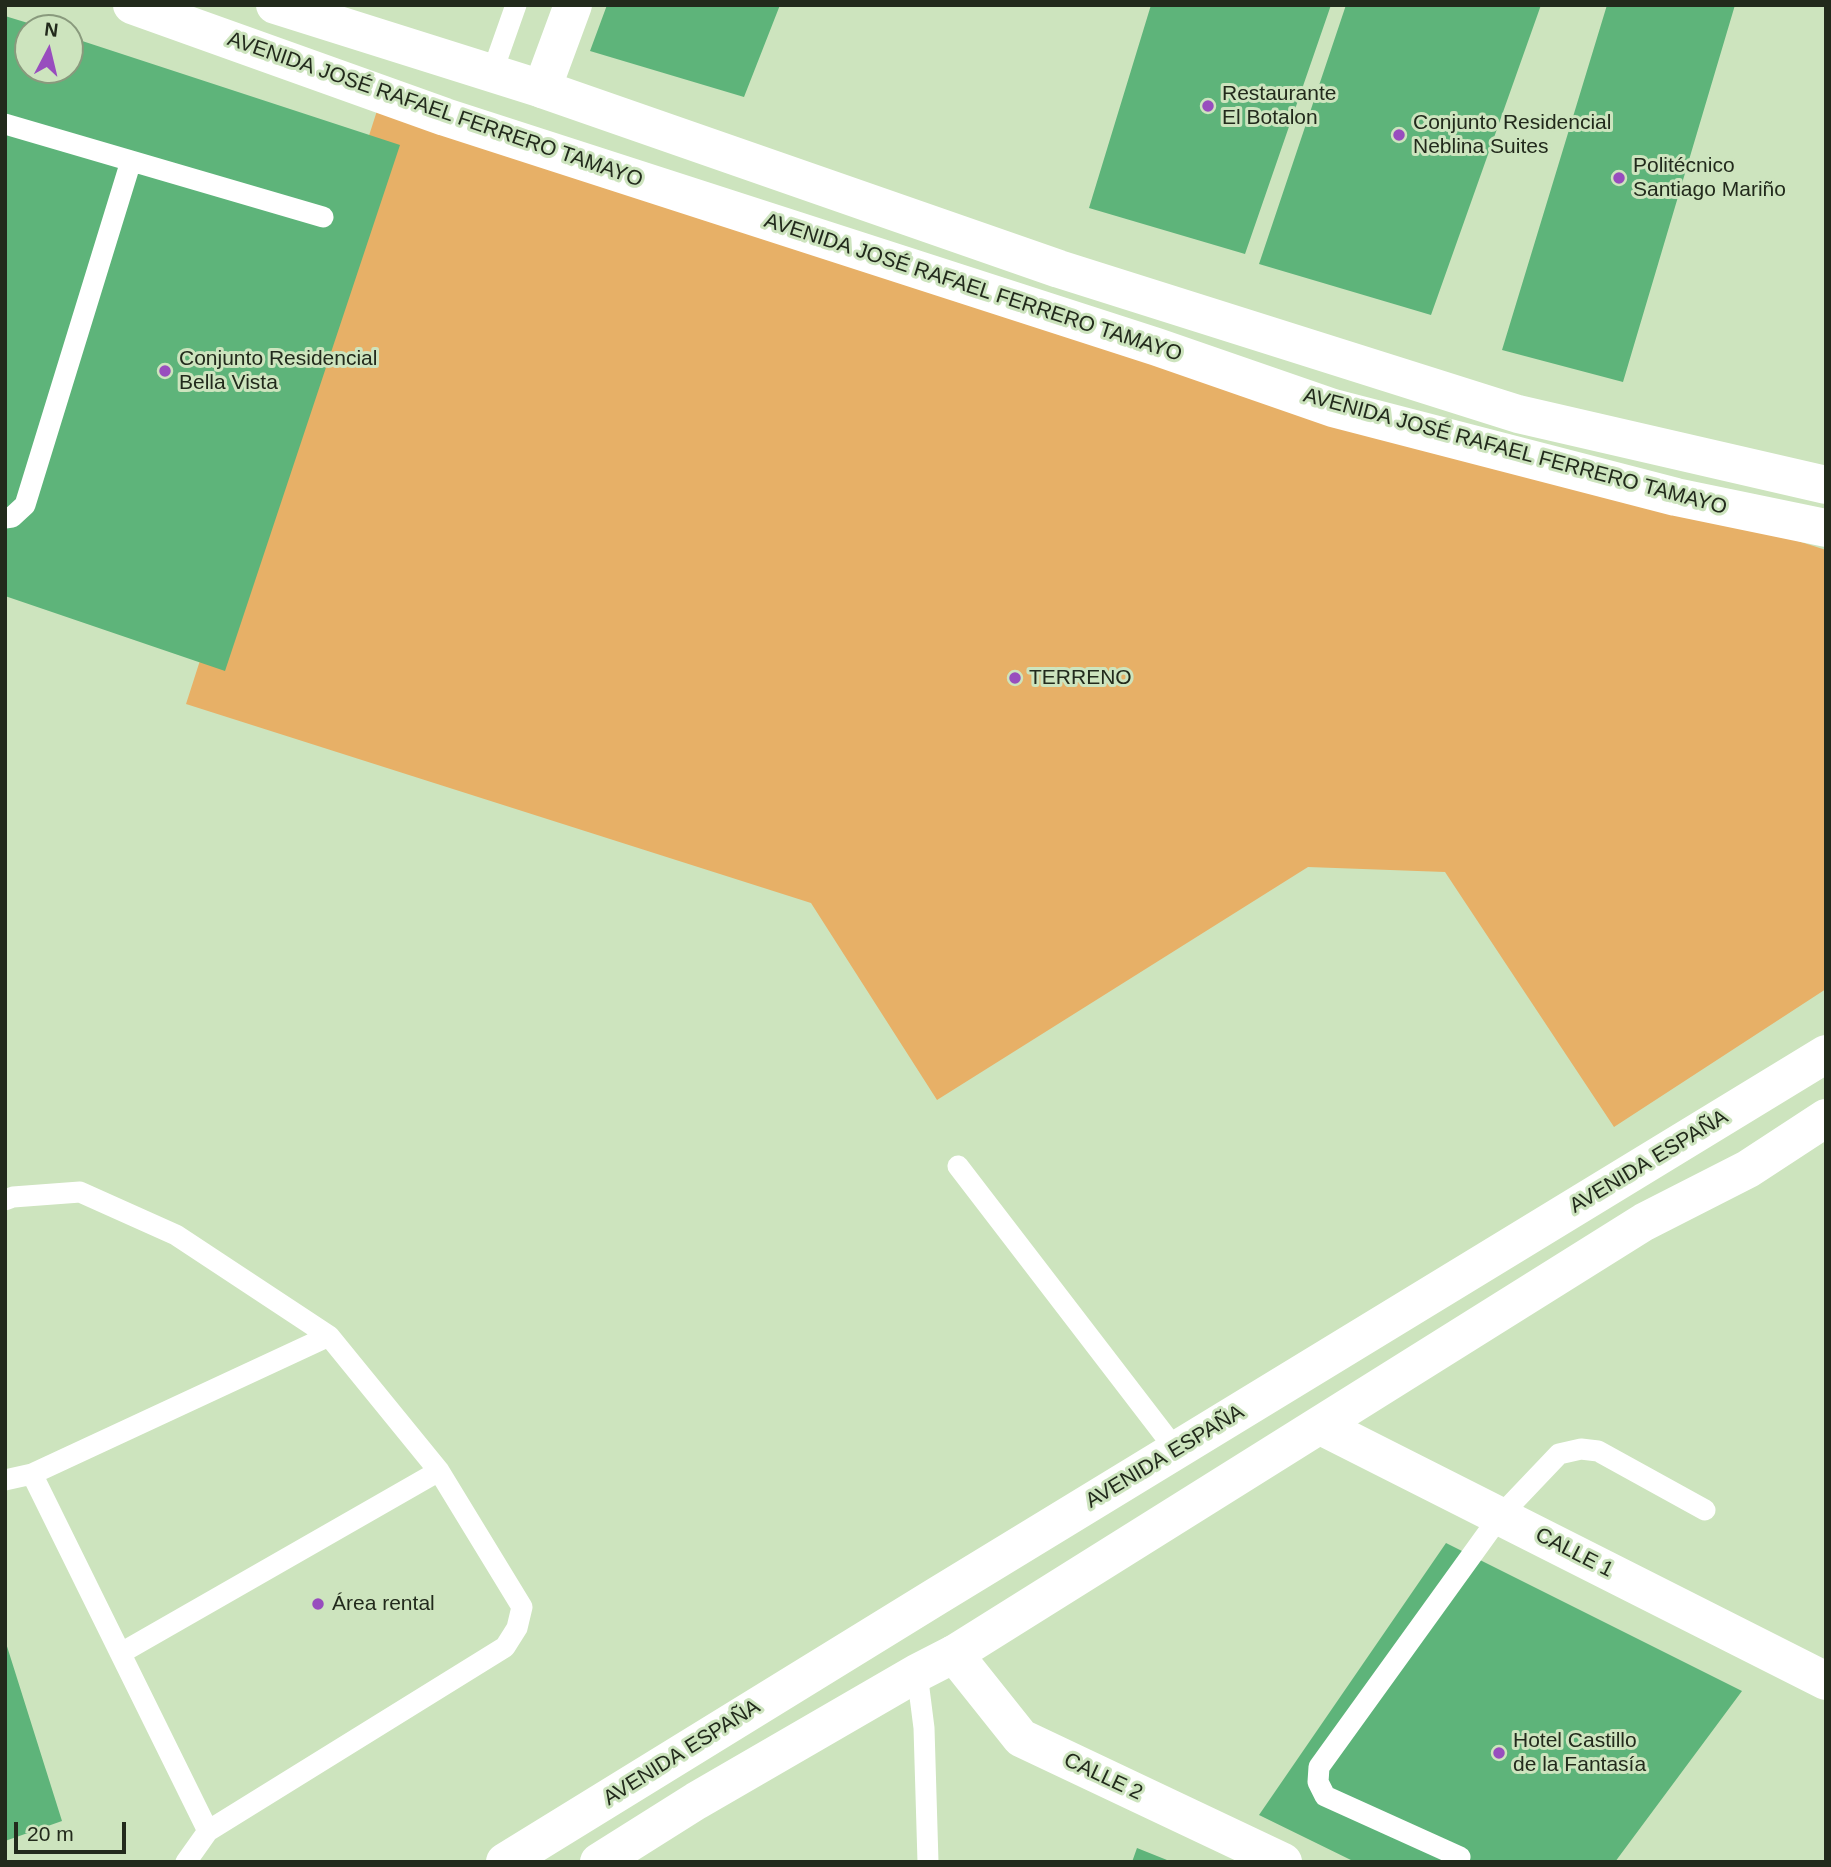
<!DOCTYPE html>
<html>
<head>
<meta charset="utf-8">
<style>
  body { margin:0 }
  #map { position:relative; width:1831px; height:1867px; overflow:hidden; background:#cde4be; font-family:Arial,sans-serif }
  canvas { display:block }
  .frame { position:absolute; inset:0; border:7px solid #222a1c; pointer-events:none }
  .north { position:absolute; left:14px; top:14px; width:70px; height:70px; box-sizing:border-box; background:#cde4be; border:2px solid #899a7d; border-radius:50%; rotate:7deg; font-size:19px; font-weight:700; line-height:28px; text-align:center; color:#222a1c }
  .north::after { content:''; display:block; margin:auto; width:24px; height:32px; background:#984dbe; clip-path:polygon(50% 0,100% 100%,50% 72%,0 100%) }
  .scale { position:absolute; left:14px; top:1822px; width:112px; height:32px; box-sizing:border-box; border:4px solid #222a1c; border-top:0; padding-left:9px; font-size:21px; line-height:24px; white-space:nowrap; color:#222a1c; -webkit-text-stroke:5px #cde4be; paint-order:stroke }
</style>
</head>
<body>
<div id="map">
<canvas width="1831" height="1867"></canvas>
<div class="frame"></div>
<div class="north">N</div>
<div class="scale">20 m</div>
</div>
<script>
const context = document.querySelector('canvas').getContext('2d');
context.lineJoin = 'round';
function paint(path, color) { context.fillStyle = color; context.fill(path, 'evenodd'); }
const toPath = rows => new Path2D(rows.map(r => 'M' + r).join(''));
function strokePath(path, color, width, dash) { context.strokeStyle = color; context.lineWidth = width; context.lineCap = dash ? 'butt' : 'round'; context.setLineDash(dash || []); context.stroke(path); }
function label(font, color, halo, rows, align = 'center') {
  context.font = font + ' Arial,sans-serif'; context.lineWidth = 6; context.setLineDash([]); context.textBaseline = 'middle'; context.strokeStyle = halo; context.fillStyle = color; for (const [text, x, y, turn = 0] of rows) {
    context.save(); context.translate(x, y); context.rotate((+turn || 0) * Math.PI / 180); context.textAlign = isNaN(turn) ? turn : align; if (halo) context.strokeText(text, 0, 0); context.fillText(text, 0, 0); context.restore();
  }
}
paint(toPath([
  [384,89,1826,550,1826,989,1614,1127,1445,872,1308,867,937,1100,811,903,186,704]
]), '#e7b067');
paint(toPath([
  [607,5,780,5,744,97,590,51],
  [1151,5,1331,5,1245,254,1089,208],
  [1346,5,1541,5,1431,315,1259,264],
  [1607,5,1735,5,1623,382,1502,350],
  [5,16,41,27,28,28,28,70,70,70,70,37,400,145,225,671,5,596],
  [1446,1543,1742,1691,1615,1862,1355,1862,1259,1815],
  [5,1640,62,1821,5,1841],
  [1137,1848,1172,1862,1132,1862]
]), '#5eb47a');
strokePath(toPath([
  [492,73,516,5],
  [5,124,323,217],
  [5,518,12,517,25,505,131,161],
  [958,1166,1176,1450],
  [5,1200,13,1197,80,1192,176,1235,329,1336],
  [32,1474,208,1831],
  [5,1480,32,1474,329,1336,439,1471,522,1607,517,1628,505,1647,208,1831,186,1862],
  [121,1653,439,1471],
  [917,1673,924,1728,928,1862],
  [1460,1857,1325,1796,1318,1782,1319,1767,1500,1516,1559,1454,1581,1449,1598,1451,1705,1510]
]), '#fff', 21);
strokePath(toPath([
  [542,89,573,5],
  [1321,1426,1826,1681],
  [954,1654,1021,1738,1283,1862]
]), '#fff', 38);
strokePath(toPath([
  [132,5,445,117,1157,347,1333,408,1676,497,1826,528],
  [275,5,542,89,1059,269,1518,414,1826,485],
  [505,1862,937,1596,1826,1054],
  [599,1862,696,1801,917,1673,954,1654,1644,1222,1748,1169,1826,1118]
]), '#fff', 38);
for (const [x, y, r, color] of [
  [1208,106,7,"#984dbe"],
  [1399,135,7,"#984dbe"],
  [1619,178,7,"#984dbe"],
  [165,371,7,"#984dbe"],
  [1015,678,7,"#984dbe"],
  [318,1604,7,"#984dbe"],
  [1499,1753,7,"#984dbe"]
]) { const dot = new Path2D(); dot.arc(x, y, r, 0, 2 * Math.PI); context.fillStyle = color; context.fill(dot); strokePath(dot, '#cde4be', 2.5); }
label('21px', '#222a1c', '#cde4be', [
  ["Restaurante",1222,94],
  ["El Botalon",1222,118],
  ["Conjunto Residencial",1413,123],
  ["Neblina Suites",1413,147],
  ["Politécnico",1633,166],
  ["Santiago Mariño",1633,190],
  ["Conjunto Residencial",179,359],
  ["Bella Vista",179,383],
  ["TERRENO",1029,678],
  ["Área rental",332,1604],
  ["Hotel Castillo",1513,1741],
  ["de la Fantasía",1513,1765]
], 'left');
label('21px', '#222a1c', '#cde4be', [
  ["AVENIDA JOSÉ RAFAEL FERRERO TAMAYO",435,110,19],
  ["AVENIDA JOSÉ RAFAEL FERRERO TAMAYO",973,288,18],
  ["AVENIDA JOSÉ RAFAEL FERRERO TAMAYO",1515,452,15],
  ["AVENIDA ESPAÑA",1649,1162,-31],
  ["AVENIDA ESPAÑA",1165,1457,-31],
  ["CALLE 1",1574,1553,27],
  ["AVENIDA ESPAÑA",682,1753,-32],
  ["CALLE 2",1103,1777,25]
]);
</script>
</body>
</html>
